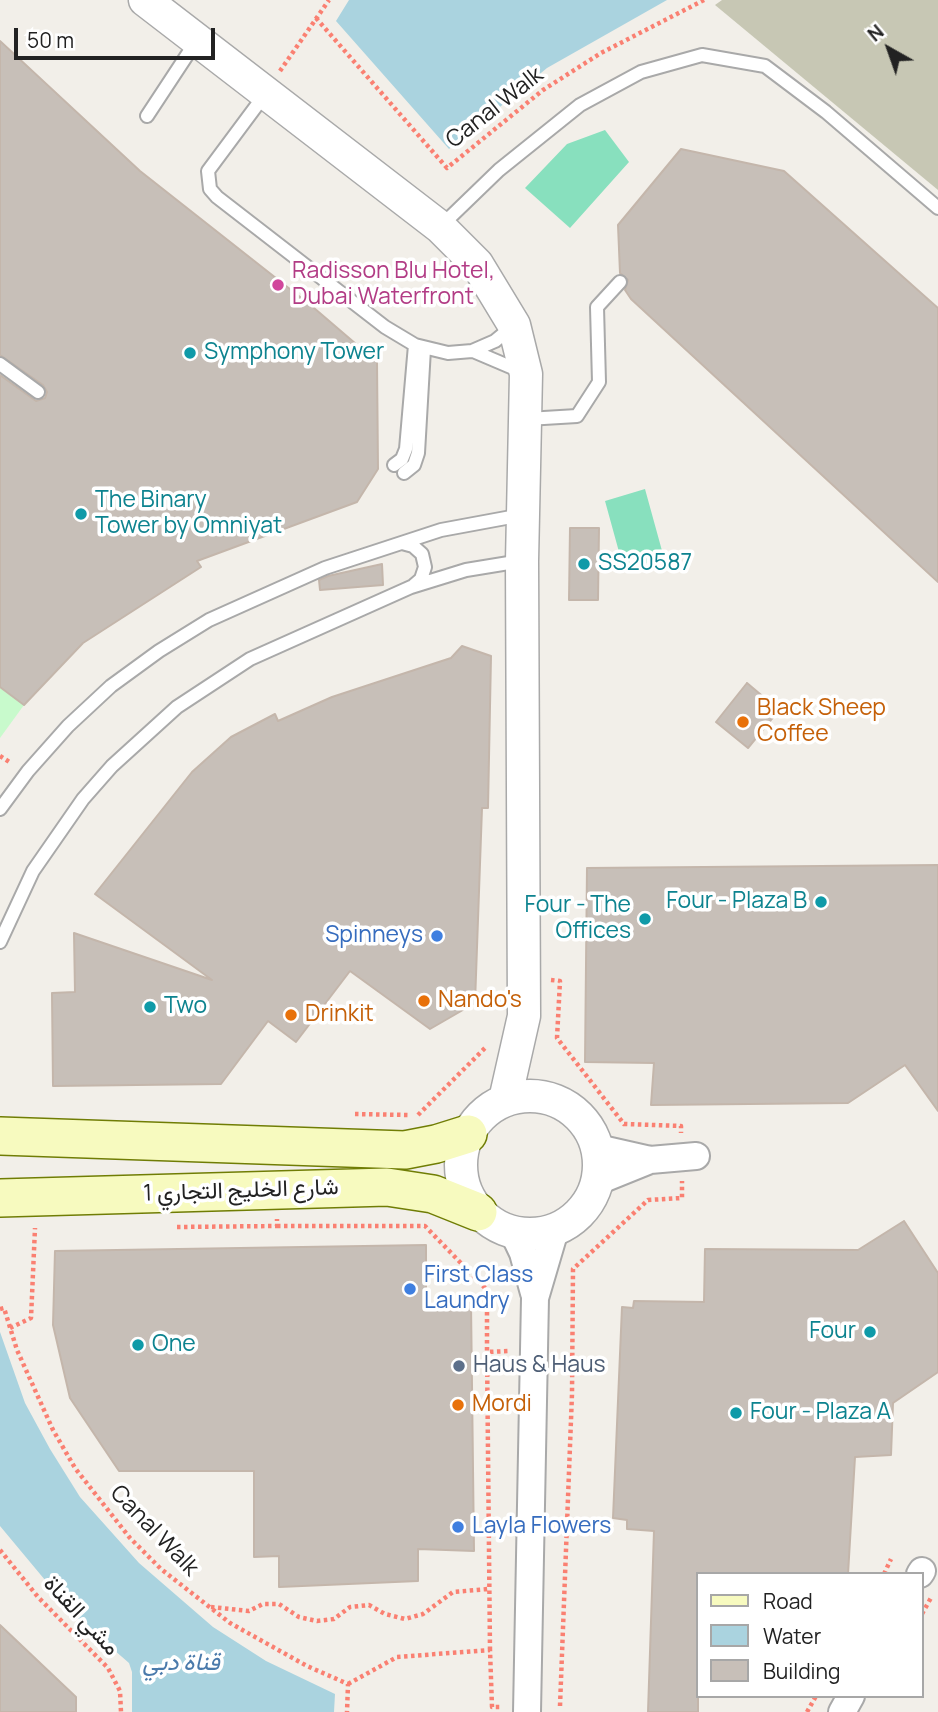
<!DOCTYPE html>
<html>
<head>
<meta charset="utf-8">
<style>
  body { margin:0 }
  #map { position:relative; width:938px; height:1712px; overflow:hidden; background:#f2efe9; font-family:Manrope,sans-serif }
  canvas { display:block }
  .legend { position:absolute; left:696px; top:1572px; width:228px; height:126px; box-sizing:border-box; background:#fff; border:2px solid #a7a7a7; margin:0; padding:9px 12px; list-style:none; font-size:21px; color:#222 }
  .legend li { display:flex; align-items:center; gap:14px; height:35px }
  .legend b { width:35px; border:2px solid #a7a7a7 }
  .north { position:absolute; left:854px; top:14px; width:70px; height:70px; -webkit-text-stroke:5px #fff; paint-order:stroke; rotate:320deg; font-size:19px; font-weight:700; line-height:28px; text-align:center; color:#222 }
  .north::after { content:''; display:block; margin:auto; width:24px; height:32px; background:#222; clip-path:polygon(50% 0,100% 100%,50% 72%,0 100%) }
  .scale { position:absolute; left:14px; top:28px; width:201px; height:32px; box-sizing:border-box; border:4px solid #222; border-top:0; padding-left:9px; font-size:21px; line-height:24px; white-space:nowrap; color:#222; -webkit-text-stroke:5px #fff; paint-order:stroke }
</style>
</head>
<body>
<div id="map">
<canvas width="938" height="1712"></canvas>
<ul class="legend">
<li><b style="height:9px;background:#f7fabf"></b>Road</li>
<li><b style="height:19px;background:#aad3df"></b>Water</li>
<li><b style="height:19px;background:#c7bfb8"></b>Building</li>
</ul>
<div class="north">N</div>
<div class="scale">50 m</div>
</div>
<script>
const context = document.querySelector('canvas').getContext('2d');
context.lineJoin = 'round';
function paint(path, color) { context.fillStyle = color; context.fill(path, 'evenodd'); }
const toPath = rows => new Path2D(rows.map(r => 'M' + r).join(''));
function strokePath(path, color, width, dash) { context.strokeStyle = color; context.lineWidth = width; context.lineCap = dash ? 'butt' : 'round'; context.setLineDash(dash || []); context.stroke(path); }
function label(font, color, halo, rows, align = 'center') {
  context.font = font + ' Manrope,Vazirmatn,sans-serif'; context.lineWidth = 7; context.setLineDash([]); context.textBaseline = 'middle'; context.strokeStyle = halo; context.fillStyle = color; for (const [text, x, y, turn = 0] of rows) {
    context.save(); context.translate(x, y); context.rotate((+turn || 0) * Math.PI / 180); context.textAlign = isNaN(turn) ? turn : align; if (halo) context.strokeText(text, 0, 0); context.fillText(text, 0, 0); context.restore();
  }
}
paint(toPath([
  [722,0,938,0,938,190,715,5]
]), '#c7c7b4');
paint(toPath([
  [0,688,24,705,0,738]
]), '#c8facc');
paint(toPath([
  [605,130,629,162,570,228,525,188,567,144],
  [645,489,664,558,624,570,605,501]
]), '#88e0be');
paint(toPath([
  [349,0,667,0,547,68,449,149,336,21],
  [0,1332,25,1403,50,1449,80,1497,139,1563,213,1627,266,1661,335,1694,334,1712,132,1712,132,1672,129,1663,75,1616,0,1526]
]), '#aad3df');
const building = toPath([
  [0,41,140,171,314,308,377,362,378,469,357,502,197,561,201,567,83,643,24,705,0,687,0,375,36,401,45,398,47,392,43,385,0,355,0,41],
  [681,149,784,171,938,308,938,582,631,299,625,290,628,280,620,273,618,225,681,149],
  [570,528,599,528,598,600,569,600,570,528],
  [382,564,383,585,320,590,319,580,328,576,382,564],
  [462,646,491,656,488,808,482,808,475,1003,430,1029,350,971,296,1042,268,1021,221,1084,53,1086,52,993,75,992,74,933,212,980,95,894,192,772,231,737,275,714,278,721,332,697,451,658,462,646],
  [747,683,779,710,748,748,716,722,747,683],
  [938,865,938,1111,905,1065,848,1103,651,1105,654,1063,585,1062,587,868,938,865],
  [904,1221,938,1273,938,1372,893,1403,891,1455,855,1457,848,1574,698,1574,698,1712,648,1712,654,1531,627,1529,627,1520,613,1518,622,1307,633,1308,634,1301,704,1302,705,1249,858,1250,904,1221],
  [426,1245,426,1305,471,1303,474,1551,418,1549,418,1581,279,1587,279,1556,254,1557,254,1471,119,1471,70,1398,53,1325,55,1251,426,1245],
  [0,1625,76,1697,76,1712,0,1712,0,1625]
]);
paint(building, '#c7bfb8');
strokePath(building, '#c4b6ab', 2);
const service = toPath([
  [266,93,208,171,210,189,217,197,385,327,415,345,448,353,472,351,495,341,512,327],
  [147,116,197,40],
  [440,227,499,170,580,105,641,72,702,55,765,66,826,112,938,208],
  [473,351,520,371],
  [0,364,38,392],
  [527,419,577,416,599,382,597,307,620,282],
  [394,465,402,459,406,449,415,345],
  [404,473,414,465,418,453,424,349],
  [402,543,413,546,422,554,425,567,421,579,414,585],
  [0,809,28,771,68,726,111,686,159,651,209,620,325,568,441,530,522,515],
  [0,942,33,871,83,799,112,766,177,707,250,659,411,587,466,570,521,561]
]);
const minor = toPath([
  [597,1148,650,1160],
  [598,1181,650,1160,696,1156],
  [513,1232,523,1253,534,1293],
  [920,1574,922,1571],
  [527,1712,535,1298,555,1230],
  [842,1712,851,1696]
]);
const tertiary = toPath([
  [145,0,440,227,477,264,514,325,526,374,522,561,524,1016,505,1100],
  '461 1165a69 69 0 1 1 138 0a69 69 0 1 1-138 0Z'
]);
const secondary = toPath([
  [0,1136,405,1150,436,1144,468,1134],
  [0,1198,387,1187,433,1194,478,1212]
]);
strokePath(service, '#a9a9a9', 16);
strokePath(minor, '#a9a9a9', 30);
strokePath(tertiary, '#a9a9a9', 35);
strokePath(secondary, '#707d05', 40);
strokePath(toPath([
  [316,18,447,168,543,90,601,53,704,0],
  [280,71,329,0],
  [0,756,11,763],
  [551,980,560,981,557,1038,624,1124,681,1126,681,1133],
  [355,1114,409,1115],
  [418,1115,486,1047],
  [277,1226,425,1226,487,1290,487,1352],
  [177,1227,277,1226,277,1219],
  [0,1309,4,1308,17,1350,53,1430,75,1468,130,1538,161,1569,230,1623,307,1666,348,1684,347,1712],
  [10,1328,31,1318,35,1228],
  [0,1550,38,1597,108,1668,120,1691,121,1712],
  [884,1574,891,1559],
  [211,1607,249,1611,263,1604,279,1604,299,1617,317,1621,334,1619,350,1607,369,1605,385,1614,405,1619,423,1614,453,1592,488,1589],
  [922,1614,932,1596],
  [490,1650,487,1352,510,1351],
  [348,1684,397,1657,490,1650,492,1707,502,1707],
  [560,1706,572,1394,573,1269,648,1200,682,1198,682,1181],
  [807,1712,816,1696]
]), '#fa8072', 4.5, [3.5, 3.5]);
strokePath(service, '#fff', 12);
strokePath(minor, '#fff', 26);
strokePath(tertiary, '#fff', 32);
strokePath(secondary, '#f7fabf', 37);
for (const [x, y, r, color] of [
  [278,285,7,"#d1479c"],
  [190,353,7,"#0f9aa8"],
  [81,514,7,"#0f9aa8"],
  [584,564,7,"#0f9aa8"],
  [743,722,7,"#e8710a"],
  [821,902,7,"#0f9aa8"],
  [645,919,7,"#0f9aa8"],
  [437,936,7,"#3f7fe0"],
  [424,1001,7,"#e8710a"],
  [150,1007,7,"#0f9aa8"],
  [291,1015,7,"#e8710a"],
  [410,1289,7,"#3f7fe0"],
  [870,1332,7,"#0f9aa8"],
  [138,1345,7,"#0f9aa8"],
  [459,1366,7,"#5c6f8a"],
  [458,1405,7,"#e8710a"],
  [736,1413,7,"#0f9aa8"],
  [458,1527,7,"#3f7fe0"]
]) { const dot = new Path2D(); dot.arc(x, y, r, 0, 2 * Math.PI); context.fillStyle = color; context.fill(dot); strokePath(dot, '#fff', 2.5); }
label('23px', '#222', '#fff', [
  ["Canal Walk",495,108,-38],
  ["شارع الخليج التجاري 1",241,1191,-2],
  ["Canal Walk",154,1531,46],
  ["مشي القناة",81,1616,47]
]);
label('23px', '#b23c85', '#fff', [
  ["Radisson Blu Hotel,",292,272],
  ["Dubai Waterfront",292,298]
], 'left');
label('23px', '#0d838f', '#fff', [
  ["Symphony Tower",204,353],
  ["The Binary",95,501],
  ["Tower by Omniyat",95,527],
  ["SS20587",598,564],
  ["Four - Plaza B",807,902,"right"],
  ["Four - The",631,906,"right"],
  ["Offices",631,932,"right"],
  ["Two",164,1007],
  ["Four",856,1332,"right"],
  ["One",152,1345],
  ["Four - Plaza A",750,1413]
], 'left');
label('23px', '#c56008', '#fff', [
  ["Black Sheep",757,709],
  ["Coffee",757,735],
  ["Nando's",438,1001],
  ["Drinkit",305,1015],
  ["Mordi",472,1405]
], 'left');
label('23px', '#366cbe', '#fff', [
  ["Spinneys",423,936,"right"],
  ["First Class",424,1276],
  ["Laundry",424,1302],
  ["Layla Flowers",472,1527]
], 'left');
label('23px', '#4e5e75', '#fff', [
  ["Haus & Haus",473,1366]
], 'left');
label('italic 24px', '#4a7aab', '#fff', [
  ["قناة دبي",181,1663]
]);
</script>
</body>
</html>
